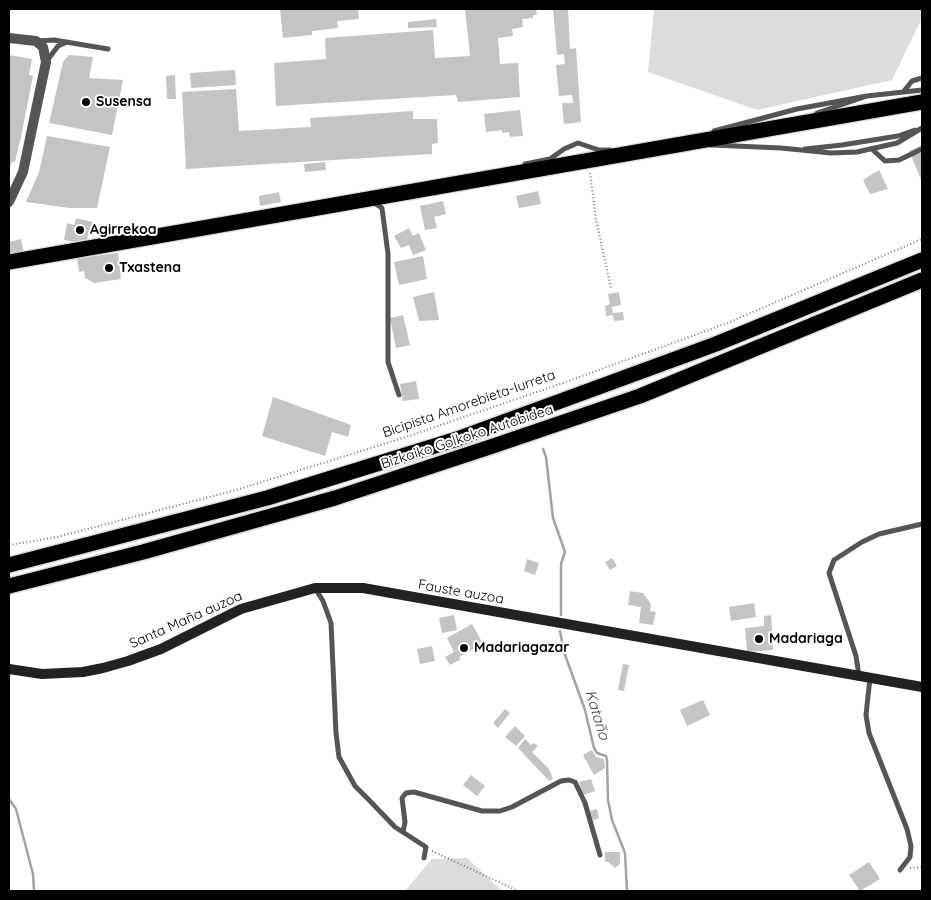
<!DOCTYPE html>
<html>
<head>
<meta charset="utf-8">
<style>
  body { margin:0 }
  #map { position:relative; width:931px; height:900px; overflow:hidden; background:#fff; font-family:Quicksand,sans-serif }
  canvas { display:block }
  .frame { position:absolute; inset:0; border:10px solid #000; pointer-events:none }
</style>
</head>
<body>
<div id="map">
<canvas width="931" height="900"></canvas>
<div class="frame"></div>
</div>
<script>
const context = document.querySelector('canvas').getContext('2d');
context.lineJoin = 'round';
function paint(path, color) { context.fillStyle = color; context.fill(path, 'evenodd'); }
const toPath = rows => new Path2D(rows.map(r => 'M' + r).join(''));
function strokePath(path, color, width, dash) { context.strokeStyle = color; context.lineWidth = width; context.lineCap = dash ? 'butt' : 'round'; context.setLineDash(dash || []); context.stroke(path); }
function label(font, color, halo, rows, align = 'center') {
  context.font = font + ' Quicksand,sans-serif'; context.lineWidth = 4; context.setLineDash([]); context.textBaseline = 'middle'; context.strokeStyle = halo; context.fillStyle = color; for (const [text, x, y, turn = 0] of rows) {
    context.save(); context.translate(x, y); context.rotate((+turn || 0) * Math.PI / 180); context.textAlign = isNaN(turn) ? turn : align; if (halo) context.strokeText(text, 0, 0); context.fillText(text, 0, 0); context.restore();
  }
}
paint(toPath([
  [654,9,922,9,922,18,892,80,757,110,648,72],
  [467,858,502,891,405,891,432,859]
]), '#dcdcdc');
strokePath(toPath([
  [543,449,546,457,553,518,565,552,561,564,561,615],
  [560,631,564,652,585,710,594,748,597,753,606,756,607,760,608,800,612,820,625,853,627,891],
  [9,799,16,809,33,874,34,891]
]), '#a3a3a3', 2.5);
paint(toPath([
  [280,9,358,9,359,19,337,21,338,28,312,31,312,35,283,38],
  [465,9,536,9,537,15,533,15,533,18,522,19,523,27,512,29,513,36,498,38,500,64,518,63,520,97,458,102,456,95,276,106,274,63,326,59,325,38,433,30,435,58,470,56],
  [553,9,568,9,570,49,576,48,581,122,564,124,562,103,573,103,572,95,559,96,556,65,565,64,564,54,557,55],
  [436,19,437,27,408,28,408,22],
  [9,55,32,59,29,75,33,76,21,137,15,162,12,162,9,170],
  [69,55,93,57,89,78,123,80,112,135,49,123,63,62],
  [235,70,236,85,191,88,190,73],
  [175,75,176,99,167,99,166,76],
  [236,89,239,131,311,127,310,118,413,111,413,119,437,119,438,143,432,144,432,154,186,169,182,92],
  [520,110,523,136,510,137,509,132,502,133,502,130,486,132,484,114],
  [47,136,110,147,97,208,70,208,26,202,39,172],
  [922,145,922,182,909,151],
  [325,162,326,170,305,172,304,164],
  [879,170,888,189,870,194,863,180],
  [538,191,541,204,519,208,516,196],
  [279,192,281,202,260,206,259,196],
  [443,201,446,214,434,217,437,228,425,230,420,206],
  [76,218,96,223,93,236,88,235,86,244,64,240,67,223,74,225],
  [409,228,413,236,419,233,426,250,413,255,409,245,401,248,394,236],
  [21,239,24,253,9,256,9,242],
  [118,253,121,279,94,283,85,278,84,271,79,272,77,258],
  [423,256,427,279,399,285,394,262],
  [434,292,439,320,419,321,413,297],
  [619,292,621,305,612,307,613,313,623,312,624,320,614,321,613,315,606,316,605,306,610,304,608,294],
  [403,315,410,345,396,348,390,318],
  [416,381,419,399,403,401,400,384],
  [273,397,351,425,348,437,332,432,325,456,262,436],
  [612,558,617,566,610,570,605,562],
  [527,559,539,563,535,575,524,571],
  [630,591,643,593,651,604,650,611,656,612,653,625,639,623,641,607,628,605],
  [754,603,756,617,731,621,729,607],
  [454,615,457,630,442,633,439,618],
  [771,615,773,650,747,652,745,628,764,626,764,616],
  [472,624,483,644,459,657,461,659,450,665,445,657,454,652,447,638],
  [432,646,435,661,420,664,417,649],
  [623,664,629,665,624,691,618,690],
  [703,700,710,715,687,726,680,710],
  [505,709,510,713,498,728,493,723],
  [515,726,525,736,516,746,505,737],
  [525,739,531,745,534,743,538,746,532,752,549,769,553,779,549,781,518,748],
  [592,750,596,757,604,759,605,768,594,775,583,755],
  [471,775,485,786,477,796,463,785],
  [591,779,595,791,583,795,579,782],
  [597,809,599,818,593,820,590,811],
  [605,852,620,852,620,864,615,868,608,862,605,862],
  [869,862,880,879,860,891,849,875]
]), '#c4c4c4');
const highway = toPath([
  [9,262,922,102],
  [9,565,267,498,457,439,716,344,922,260],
  [9,586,143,552,335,498,493,446,640,396,922,280]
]);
strokePath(highway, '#dbdbdb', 18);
strokePath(toPath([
  [590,173,596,219,611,288],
  [9,545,57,537,236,490,403,438,563,383,725,324,922,239],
  [432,851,518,891],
  [910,868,922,867]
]), '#777', 2, [1, 2.5]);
strokePath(toPath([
  [37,41,54,40,108,49],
  [46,62,58,46,67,42],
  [904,91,912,81,922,78],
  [817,113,867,96,922,90],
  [714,131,797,109,867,96],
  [712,145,781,148,831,153,857,152,897,143,922,128],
  [805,149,842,145,898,136,915,130],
  [873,150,885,161,899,160,922,149],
  [525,164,550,159,564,149,578,143,599,150,610,150],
  [373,202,382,208,388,254,388,362,399,395],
  [315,588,323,601,331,623,336,733,339,757,355,786,369,800,395,827,426,847,424,858],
  [859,676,856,656,829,573,834,560,862,542,879,534,922,524],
  [870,678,866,715,869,733,907,829,911,846,910,857,900,870],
  [403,832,405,822,402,798,406,793,414,792,482,811,500,811,512,807,561,781,569,780,575,782,585,803,600,855]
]), '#555', 5);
strokePath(toPath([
  [9,38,36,41,43,47,46,62,23,172,9,202]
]), '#555', 10);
strokePath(toPath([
  [9,669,42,674,83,672,103,668,128,661,161,649,241,609,315,588,363,588,922,687]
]), '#222', 10);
strokePath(highway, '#000', 15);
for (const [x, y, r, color] of [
  [86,102,5,"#000"],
  [80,230,5,"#000"],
  [109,268,5,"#000"],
  [759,639,5,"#000"],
  [464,648,5,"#000"]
]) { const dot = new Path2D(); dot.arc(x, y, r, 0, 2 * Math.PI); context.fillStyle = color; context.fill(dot); strokePath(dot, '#fff', 2); }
label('bold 14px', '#000', '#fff', [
  ["Susensa",96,102],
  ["Agirrekoa",90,230],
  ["Txastena",119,268],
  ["Madariaga",769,639],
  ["Madariagazar",474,648]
], 'left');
label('14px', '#000', '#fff', [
  ["Bicipista Amorebieta-Iurreta",469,404,-19],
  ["Bizkaiko Golkoko Autobidea",467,437,-18],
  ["Fauste auzoa",461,592,10],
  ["Santa Maña auzoa",186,620,-24]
]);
label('italic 15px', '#444', '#fff', [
  ["Kataño",597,715,73]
]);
</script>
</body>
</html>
